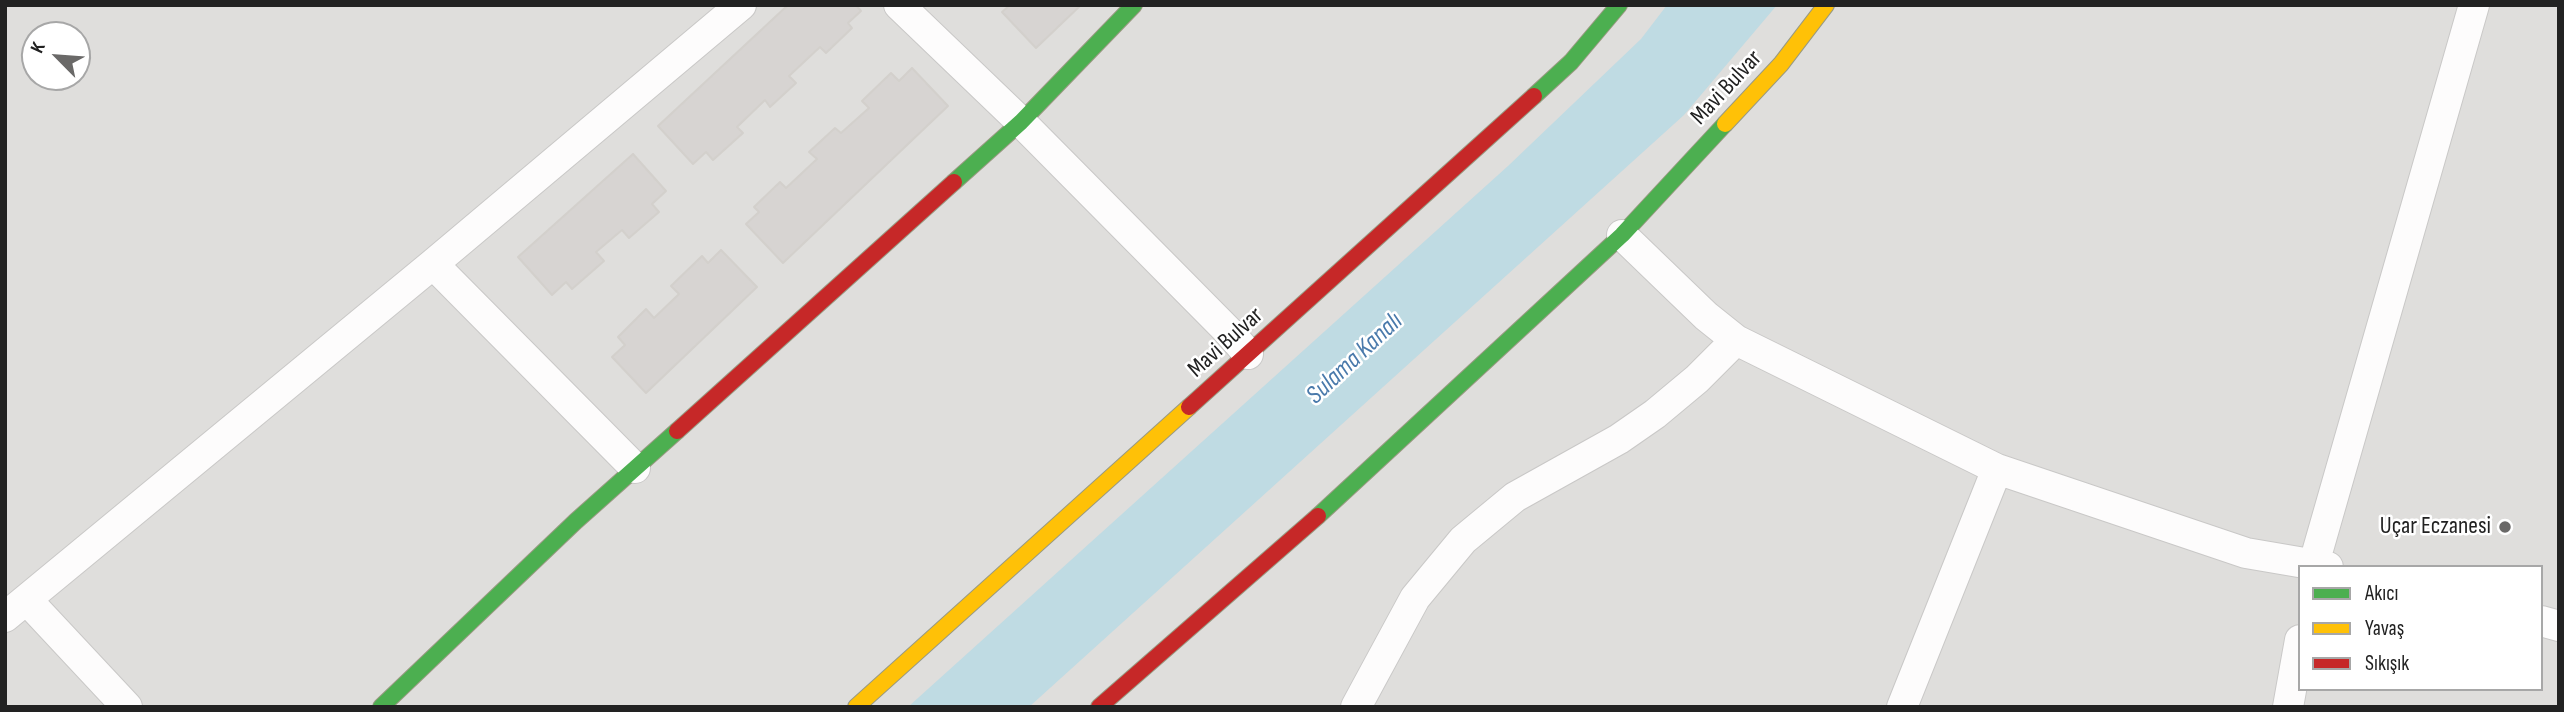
<!DOCTYPE html>
<html>
<head>
<meta charset="utf-8">
<style>
  body { margin:0 }
  #map { position:relative; width:2564px; height:712px; overflow:hidden; background:#f0eeeb; font-family:"Sofia Sans Condensed",sans-serif }
  canvas { display:block }
  .frame { position:absolute; inset:0; border:7px solid #222; pointer-events:none }
  .legend { position:absolute; left:2298px; top:565px; width:245px; height:126px; box-sizing:border-box; background:#fff; border:2px solid #a7a7a7; margin:0; padding:9px 12px; list-style:none; font-size:21px; color:#222 }
  .legend li { display:flex; align-items:center; gap:14px; height:35px }
  .legend b { width:35px; border:2px solid #a7a7a7 }
  .north { position:absolute; left:21px; top:21px; width:70px; height:70px; box-sizing:border-box; background:#fff; border:2px solid #a7a7a7; border-radius:50%; rotate:295deg; font-size:19px; font-weight:700; line-height:28px; text-align:center; color:#222 }
  .north::after { content:''; display:block; margin:auto; width:24px; height:32px; background:#6a6968; clip-path:polygon(50% 0,100% 100%,50% 72%,0 100%) }
</style>
</head>
<body>
<div id="map">
<canvas width="2564" height="712"></canvas>
<div class="frame"></div>
<ul class="legend">
<li><b style="height:9px;background:#4caf50"></b>Akıcı</li>
<li><b style="height:9px;background:#ffc107"></b>Yavaş</li>
<li><b style="height:9px;background:#c62828"></b>Sıkışık</li>
</ul>
<div class="north">K</div>
</div>
<script>
const context = document.querySelector('canvas').getContext('2d');
context.lineJoin = 'round';
function paint(path, color) { context.fillStyle = color; context.fill(path, 'evenodd'); }
const toPath = rows => new Path2D(rows.map(r => 'M' + r).join(''));
function strokePath(path, color, width, dash) { context.strokeStyle = color; context.lineWidth = width; context.lineCap = dash ? 'butt' : 'round'; context.setLineDash(dash || []); context.stroke(path); }
function label(font, color, halo, rows, align = 'center') {
  context.font = font + ' "Sofia Sans Condensed",sans-serif'; context.lineWidth = 5; context.setLineDash([]); context.textBaseline = 'middle'; context.strokeStyle = halo; context.fillStyle = color; for (const [text, x, y, turn = 0] of rows) {
    context.save(); context.translate(x, y); context.rotate((+turn || 0) * Math.PI / 180); context.textAlign = isNaN(turn) ? turn : align; if (halo) context.strokeText(text, 0, 0); context.fillText(text, 0, 0); context.restore();
  }
}
paint(toPath([
  [5,5,2559,5,2559,707,5,707],
  [35,35,77,35,77,77,35,77],
  [2300,567,2541,567,2541,689,2300,689]
]), '#dfdedc');
paint(toPath([
  [1667,5,1777,5,1684,115,1029,707,908,707,1508,166,1641,39]
]), '#bfdbe3');
const building = toPath([
  [788,5,856,5,861,11,848,23,852,28,826,53,820,47,789,76,796,83,770,107,765,100,737,127,743,133,713,160,706,152,693,164,658,126,788,5],
  [1010,5,1081,5,1036,48,1002,12,1010,5],
  [912,68,948,106,783,263,746,224,759,212,754,207,780,182,786,188,817,159,809,152,835,128,841,133,869,108,862,101,891,73,899,81,912,68],
  [633,154,666,191,652,204,659,212,629,238,622,230,596,252,604,261,572,289,566,282,552,295,518,257,633,154],
  [721,250,757,287,646,393,612,357,625,345,618,337,646,309,654,318,679,294,671,286,702,256,708,263,721,250]
]);
paint(building, '#d7d4d2');
strokePath(building, '#d3d0cc', 2);
const street = toPath([
  [899,5,1021,122,1230,333,1248,354],
  [1622,235,1706,316,1736,340,1997,469,1902,707],
  [433,264,635,468],
  [1997,469,2246,553,2328,567],
  [2313,567,2474,5],
  [27,600,127,707],
  [5,617,433,264,741,5],
  [2541,621,2559,626],
  [1356,707,1415,598,1463,540,1515,497,1619,439,1655,414,1697,379,1736,340],
  [2288,707,2300,640]
]);
const fast = toPath([
  [1534,96,1571,62,1619,5],
  [954,182,1021,122,1134,5],
  [1318,516,1622,235,1725,124],
  [381,707,576,521,677,431]
]);
const slow = toPath([
  [1725,124,1781,64,1826,5],
  [856,707,1189,407]
]);
const jam = toPath([
  [1189,407,1534,96],
  [677,431,954,182],
  [1099,707,1318,516]
]);
strokePath(street, '#c9c8c7', 32);
strokePath(fast, '#999a82', 18);
strokePath(slow, '#999a82', 18);
strokePath(jam, '#999a82', 18);
strokePath(street, '#fdfcfc', 30);
strokePath(fast, '#4caf50', 16);
strokePath(slow, '#ffc107', 16);
strokePath(jam, '#c62828', 16);
for (const [x, y, r, color] of [
  [2505,527,7,"#6a6968"]
]) { const dot = new Path2D(); dot.arc(x, y, r, 0, 2 * Math.PI); context.fillStyle = color; context.fill(dot); strokePath(dot, '#fff', 2.5); }
label('24px', '#222', '#fff', [
  ["Mavi Bulvar",1727,88,-47],
  ["Mavi Bulvar",1226,343,-42]
]);
label('24px', '#222', '#fff', [
  ["Uçar Eczanesi",2491,527]
], 'right');
label('italic 26px', '#4a7aab', '#fff', [
  ["Sulama Kanalı",1355,359,-43]
]);
</script>
</body>
</html>
